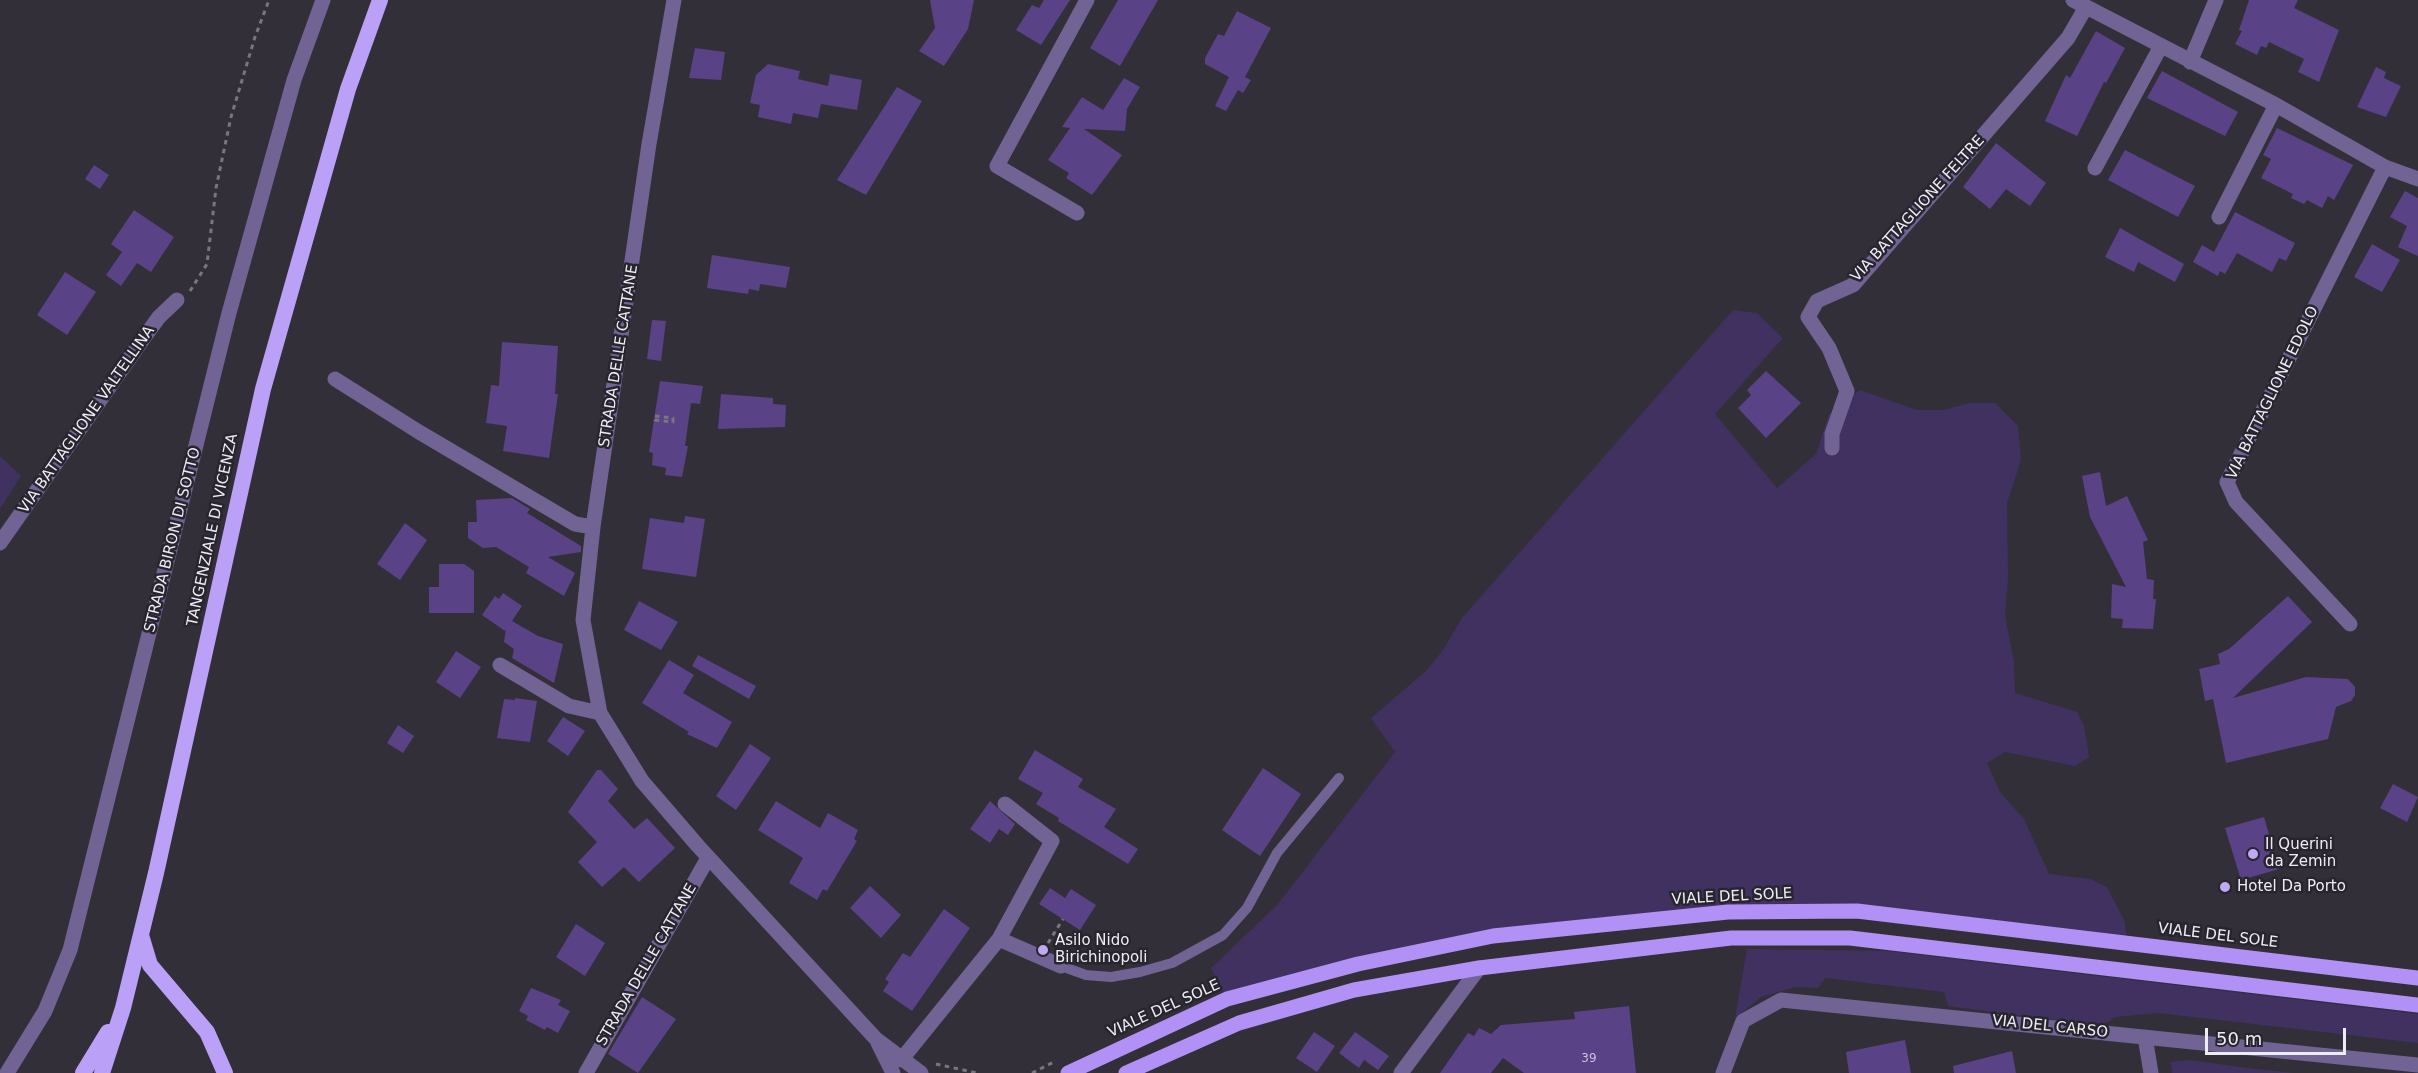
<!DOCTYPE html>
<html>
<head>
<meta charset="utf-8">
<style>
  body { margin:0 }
  #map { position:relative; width:2418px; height:1073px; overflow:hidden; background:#322f39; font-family:"DejaVu Sans",sans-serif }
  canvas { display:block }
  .scale { position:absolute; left:2205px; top:1028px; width:141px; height:27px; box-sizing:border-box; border:3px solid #eeecf3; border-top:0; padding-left:8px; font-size:18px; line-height:21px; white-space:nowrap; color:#eeecf3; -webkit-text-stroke:4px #28252f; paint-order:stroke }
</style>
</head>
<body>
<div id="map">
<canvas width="2418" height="1073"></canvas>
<div class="scale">50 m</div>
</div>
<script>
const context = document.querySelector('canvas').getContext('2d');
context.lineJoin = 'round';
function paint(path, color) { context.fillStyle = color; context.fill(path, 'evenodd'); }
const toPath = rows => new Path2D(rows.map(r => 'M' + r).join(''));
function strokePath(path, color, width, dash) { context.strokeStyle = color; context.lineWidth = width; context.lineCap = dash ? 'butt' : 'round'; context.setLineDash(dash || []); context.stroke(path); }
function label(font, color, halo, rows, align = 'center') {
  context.font = font + ' "DejaVu Sans",sans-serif'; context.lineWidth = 5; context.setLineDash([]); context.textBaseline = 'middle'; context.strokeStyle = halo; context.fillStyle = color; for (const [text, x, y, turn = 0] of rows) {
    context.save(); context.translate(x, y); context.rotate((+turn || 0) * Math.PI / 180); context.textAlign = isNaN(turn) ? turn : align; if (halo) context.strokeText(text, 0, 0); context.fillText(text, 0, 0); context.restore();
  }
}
paint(toPath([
  [1733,310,1757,313,1783,338,1715,414,1777,488,1816,454,1829,414,1860,390,1917,410,1943,410,1970,403,1995,403,2018,426,2021,460,2007,503,2008,578,2005,615,2014,662,2015,693,2077,712,2084,725,2089,757,2075,766,2005,752,1987,763,2000,792,2024,819,2049,874,2090,879,2107,887,2125,922,2127,943,1857,911,1728,912,1493,936,1227,999,1211,968,1278,904,1395,752,1371,718,1427,670,1443,650,1462,618],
  [0,456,21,476,0,509],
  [1747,949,1887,951,2418,1014,2418,1043,2158,1013,2115,1017,2102,1026,1948,1006,1944,992,1825,978,1818,988,1795,987,1761,997,1735,1018],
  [2189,1060,2248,1068,2294,1073,2172,1073,2171,1062]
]), '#413160');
paint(toPath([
  [930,0,974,0,968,29,944,66,919,51,935,28],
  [1044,0,1070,0,1041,45,1016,30,1032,5,1039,8],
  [1118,0,1158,0,1120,66,1090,48],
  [2249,0,2298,0,2294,8,2339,30,2319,82,2298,72,2304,59,2269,42,2266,48,2261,46,2257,55,2235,44,2242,31,2239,30],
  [1237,11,1271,28,1245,77,1251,80,1243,93,1238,90,1226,111,1215,106,1229,77,1205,64,1205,58,1218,34,1224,36],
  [2096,31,2125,48,2106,83,2104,82,2077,136,2045,121,2066,75,2070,78],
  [695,48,725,52,721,80,689,78],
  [768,64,800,71,798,79,828,86,830,74,862,80,857,110,821,104,818,118,793,113,791,124,758,117,760,105,750,103,756,75],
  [2376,67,2386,72,2384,78,2401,86,2386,117,2357,107],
  [2162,71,2238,112,2225,136,2147,98],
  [1124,78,1140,87,1127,109,1125,131,1084,129,1122,155,1092,195,1066,178,1069,173,1048,160,1070,128,1062,127,1082,97,1103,110],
  [897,87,922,101,866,195,837,180],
  [2277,128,2353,165,2334,200,2328,196,2322,208,2307,200,2304,204,2291,198,2293,194,2261,178,2271,159,2263,155],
  [1996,143,2046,183,2030,206,2006,189,1990,209,1963,187],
  [2125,150,2195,186,2178,217,2108,180],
  [94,165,109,175,100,189,85,179],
  [2405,191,2418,198,2418,256,2398,247,2407,226,2390,217],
  [134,210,174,237,151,272,137,263,121,286,106,275,122,252,111,244],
  [2235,212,2295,243,2286,261,2279,258,2272,272,2237,253,2225,274,2220,271,2218,276,2193,262,2202,245,2214,252],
  [2120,228,2184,264,2175,282,2138,262,2134,272,2105,257],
  [2372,244,2400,260,2382,292,2354,277],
  [712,255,790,267,786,288,760,284,759,291,749,289,748,294,707,288],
  [65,272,96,292,67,335,37,315],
  [652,320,666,321,661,361,647,359],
  [502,342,558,346,555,394,558,394,549,458,503,451,507,426,486,423,491,385,499,386],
  [1766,371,1801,403,1766,438,1738,408,1751,395,1747,390],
  [660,381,703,386,700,404,691,403,685,446,688,446,682,477,665,475,666,468,652,465,653,453,649,452],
  [721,394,773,398,773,404,786,405,785,427,718,429],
  [2100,472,2106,506,2127,496,2148,540,2143,542,2147,579,2154,580,2153,599,2156,599,2153,629,2122,628,2123,619,2111,618,2112,584,2126,587,2090,517,2082,476],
  [512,498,530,509,527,513,581,546,581,552,548,557,575,573,564,596,526,573,529,567,496,547,483,548,468,538,468,522,477,522,476,500],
  [685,516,705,519,696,577,642,569,650,518,684,523],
  [405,523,427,540,400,580,377,564],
  [439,564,464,564,474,571,474,613,429,613,429,587,439,587],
  [503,593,522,606,512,621,538,636,563,644,554,683,512,658,514,649,504,642,506,629,505,631,482,615,495,596,499,599],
  [2288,596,2312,622,2233,698,2306,677,2348,679,2355,687,2355,695,2351,701,2336,707,2328,739,2226,763,2213,699,2205,701,2199,669,2220,664,2218,654,2229,649],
  [639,601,678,622,661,650,624,630],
  [456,651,481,667,460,698,436,682],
  [698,655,756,686,749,699,692,666],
  [669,660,694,675,683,693,732,722,717,748,687,734,689,732,642,703],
  [515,698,537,701,530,742,497,738,504,699,515,700],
  [563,717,585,731,568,756,547,741],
  [398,725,414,736,403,753,387,743],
  [750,744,771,758,736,810,716,796],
  [1035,750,1083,779,1078,787,1116,809,1104,827,1138,849,1128,864,1058,821,1059,818,1036,804,1043,793,1018,779],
  [1263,768,1301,794,1260,856,1222,830],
  [597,770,601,770,618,789,608,801,634,829,647,818,675,848,639,882,624,867,602,887,578,862,597,842,568,812],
  [2393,784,2418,797,2407,822,2380,808],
  [776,801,820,828,828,813,858,830,854,839,857,841,827,891,823,889,817,900,789,883,803,858,758,830],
  [990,801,1015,824,1008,835,999,829,990,843,970,829],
  [2264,817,2279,869,2241,880,2225,828],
  [870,886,901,915,881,938,850,908],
  [1050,888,1065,898,1071,889,1096,905,1080,930,1039,904],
  [944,909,970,928,912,1011,883,991,889,982,885,979,903,953,910,957],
  [576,924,605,943,585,976,556,957],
  [531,988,561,1000,558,1005,570,1011,558,1033,547,1027,545,1030,526,1020,528,1016,519,1011],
  [642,997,676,1019,638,1073,608,1054],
  [1629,1006,1636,1073,1524,1073,1503,1058,1491,1073,1440,1073,1468,1033,1474,1036,1479,1028,1491,1034,1501,1025,1575,1019,1574,1012],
  [1314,1032,1335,1046,1317,1072,1296,1058],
  [1355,1032,1389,1056,1378,1070,1364,1060,1359,1068,1339,1053],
  [1905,1040,1911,1073,1849,1073,1846,1052],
  [2012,1051,2016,1073,1954,1073,1953,1066]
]), '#594286');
strokePath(toPath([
  [190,291,207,264,216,188,231,117,255,37,269,0],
  [655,416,673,418,673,422,655,420,655,416],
  [1048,943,1063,919],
  [936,1064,977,1073],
  [1032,1073,1054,1062]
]), '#79767f', 3, [4.5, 4.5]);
strokePath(toPath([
  [1061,966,1086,975,1111,977,1140,972,1172,963,1223,935,1247,908,1277,853,1339,778]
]), '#716393', 10);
strokePath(toPath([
  [674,0,649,144,593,527,583,620,600,713,642,781,698,846,876,1039,921,1073],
  [2073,0,2276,105,2385,167,2418,179],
  [2190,62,2216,0],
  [2095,168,2161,46],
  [1077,213,997,166,1087,0],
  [2219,217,2276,105],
  [335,379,419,432,575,524,593,527],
  [1832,448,1832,434,1847,391,1829,348,1808,317,1817,301,1853,285,2068,38,2086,7],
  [0,543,143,339,159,317,177,300],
  [2350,624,2236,502,2227,482,2385,167],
  [500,665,569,706,600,713],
  [999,939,1061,966],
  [2145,1037,2151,1073],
  [878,1043,893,1073],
  [901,1060,999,939,1052,841,1005,804],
  [586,1073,708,858],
  [1401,1073,1479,968],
  [1723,1073,1743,1021,1781,1000,2418,1065]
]), '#716393', 15);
strokePath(toPath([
  [7,1073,45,1011,70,950,229,313,294,80,323,0]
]), '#716393', 15);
strokePath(toPath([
  [1068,1073,1227,999,1358,964,1493,936,1728,912,1857,911,2418,978],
  [1126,1073,1239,1023,1354,990,1479,968,1731,938,1850,938,2418,1005]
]), '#b191f5', 15);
strokePath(toPath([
  [141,935,150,965,207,1032,225,1073],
  [83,1073,108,1032],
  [102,1073,123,1008,156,873,263,389,348,89,380,0]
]), '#baa0f6', 16);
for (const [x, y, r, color] of [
  [2253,854,6,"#bfa9f4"],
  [2225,887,6,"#bfa9f4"],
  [1043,950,6,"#bfa9f4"]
]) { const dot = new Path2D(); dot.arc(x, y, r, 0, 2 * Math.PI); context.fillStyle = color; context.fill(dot); strokePath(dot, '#28252f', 2); }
label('12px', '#c9c2d8', null, [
  ["39",1589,1059]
]);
label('15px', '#eeecf3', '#28252f', [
  ["VIA BATTAGLIONE FELTRE",1918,209,-48],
  ["STRADA DELLE CATTANE",619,356,-81],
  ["VIA BATTAGLIONE EDOLO",2273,393,-64],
  ["VIA BATTAGLIONE VALTELLINA",87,420,-55],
  ["TANGENZIALE DI VICENZA",213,530,-78],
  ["STRADA BIRON DI SOTTO",173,540,-76],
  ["VIALE DEL SOLE",1732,897,-3],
  ["VIALE DEL SOLE",2218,936,7],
  ["STRADA DELLE CATTANE",647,965,-60],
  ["VIALE DEL SOLE",1164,1009,-24],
  ["VIA DEL CARSO",2050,1027,6]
]);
label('15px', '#eeecf3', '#28252f', [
  ["Il Querini",2265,845],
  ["da Zemin",2265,862],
  ["Hotel Da Porto",2237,887],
  ["Asilo Nido",1055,941],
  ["Birichinopoli",1055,958]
], 'left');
</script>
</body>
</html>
